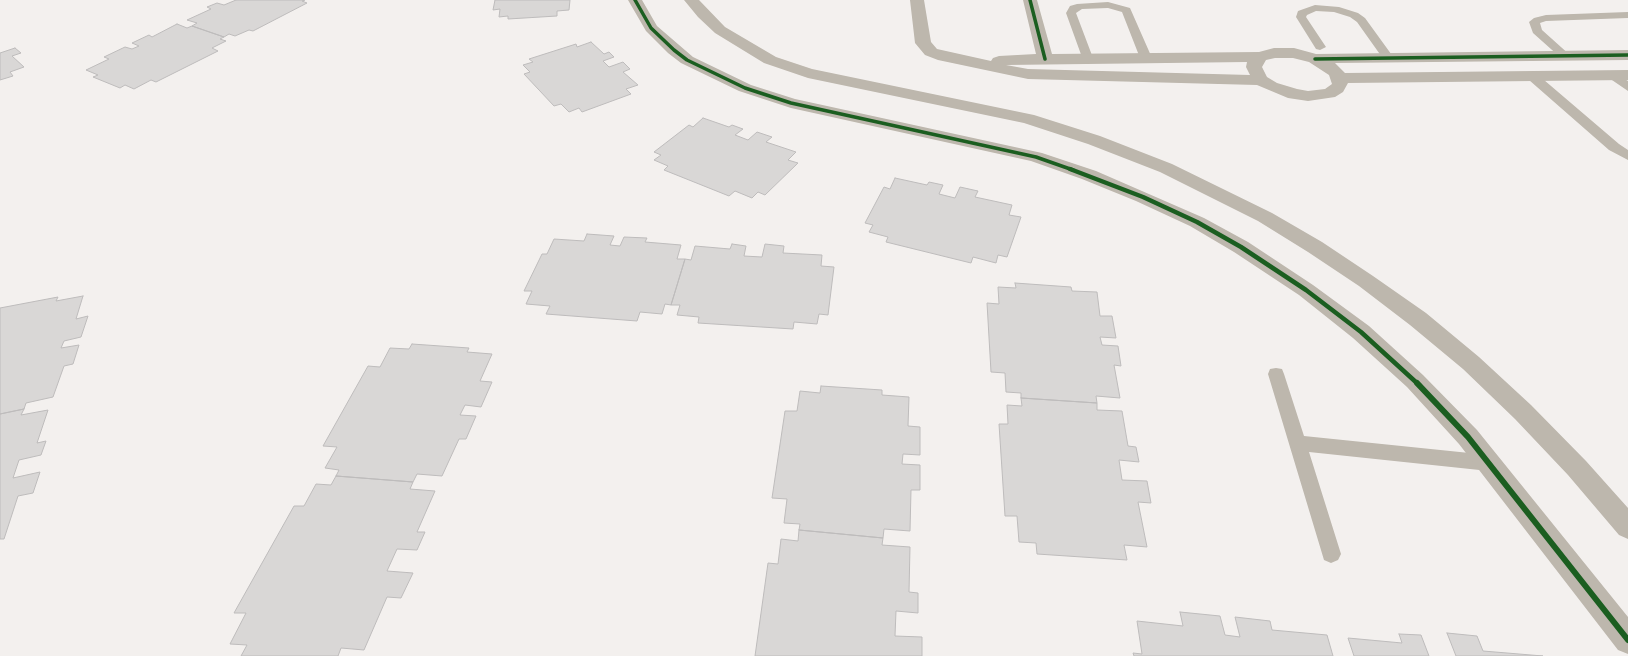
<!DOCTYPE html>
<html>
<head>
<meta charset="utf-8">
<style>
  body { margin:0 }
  canvas { display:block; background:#f3f0ee }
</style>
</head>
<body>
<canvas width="1628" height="656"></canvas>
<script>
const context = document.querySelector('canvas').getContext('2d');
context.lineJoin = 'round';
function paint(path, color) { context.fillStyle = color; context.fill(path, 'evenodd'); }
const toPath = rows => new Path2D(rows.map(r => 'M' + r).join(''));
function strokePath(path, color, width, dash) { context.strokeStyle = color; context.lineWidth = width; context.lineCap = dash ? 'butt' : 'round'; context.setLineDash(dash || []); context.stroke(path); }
const building = toPath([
  [236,0,305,0,302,1,307,3,253,31,249,30,235,36,229,34,224,37,192,26,197,23,187,20,211,9,207,7,217,3,224,5,236,0],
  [495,0,570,0,569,10,557,11,557,16,508,19,508,16,499,17,500,9,493,10,495,0],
  [177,24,187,28,192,26,224,37,220,39,226,41,212,48,218,51,156,82,151,80,134,89,125,85,120,88,93,77,98,75,86,70,109,59,104,57,125,47,132,49,139,46,132,43,149,35,152,37,177,24],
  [591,42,604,54,609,52,614,57,603,61,609,67,623,62,630,69,623,72,638,85,626,89,631,94,582,112,579,108,569,112,561,104,554,106,524,74,530,72,523,65,533,62,529,59,576,44,577,47,591,42],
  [15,48,21,53,12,56,24,67,10,72,13,76,0,80,0,53,15,48],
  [703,118,729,127,732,125,743,129,735,135,748,140,757,132,772,137,766,142,796,152,788,160,798,163,765,195,758,192,752,198,735,191,729,196,664,170,668,166,654,160,661,155,654,152,689,125,693,127,703,118],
  [895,178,927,185,929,182,943,185,939,194,955,198,960,187,978,191,975,197,1012,205,1009,215,1021,217,1007,257,998,255,996,263,973,257,971,263,886,242,888,237,869,232,873,225,865,223,884,187,890,189,895,178],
  [587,234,614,236,610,245,620,246,624,237,647,238,645,242,681,245,677,259,685,259,671,305,665,304,662,314,640,312,637,321,546,314,550,306,526,304,532,291,524,291,542,254,547,254,554,239,584,241,587,234],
  [732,244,746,246,744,256,762,257,765,244,784,246,783,253,822,255,821,266,834,267,828,315,819,314,817,324,794,322,793,329,698,323,699,317,677,315,680,305,671,305,685,259,691,260,695,246,730,249,732,244],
  [1015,283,1071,287,1072,291,1097,292,1100,316,1112,316,1116,338,1100,337,1102,345,1118,346,1121,366,1114,365,1120,398,1096,396,1097,403,1021,398,1021,393,1006,392,1005,373,991,372,987,303,999,304,998,287,1016,288,1015,283],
  [83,296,76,319,88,316,81,337,64,341,61,348,79,345,73,364,64,366,53,397,26,403,24,409,0,414,0,308,58,297,56,301,83,296],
  [412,344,469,348,467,352,492,354,480,381,492,382,481,407,465,405,460,415,476,416,466,439,459,439,442,476,417,474,413,482,336,476,339,470,325,468,337,447,323,446,368,366,380,367,390,348,409,349,412,344],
  [821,386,882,390,882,395,909,397,908,426,920,427,920,455,903,454,902,464,920,465,920,490,911,490,910,531,884,529,883,538,799,530,800,524,784,523,787,499,772,498,785,411,797,411,800,391,820,393,821,386],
  [1021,398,1097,403,1097,410,1122,411,1128,446,1136,447,1139,462,1119,460,1122,480,1147,481,1151,503,1138,502,1147,547,1124,545,1127,560,1037,554,1036,543,1019,542,1017,516,1005,516,999,424,1008,424,1007,405,1022,406,1021,398],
  [24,409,21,415,48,410,37,443,46,441,41,455,19,460,13,478,40,472,33,493,18,496,4,539,0,539,0,414,24,409],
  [336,476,413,482,410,489,435,491,417,532,425,532,417,550,397,549,387,571,413,573,401,598,387,597,364,650,341,648,338,656,241,656,247,645,230,644,246,613,234,613,294,506,304,506,316,484,331,485,336,476],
  [799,530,883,538,882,545,910,547,909,592,918,593,918,613,896,611,895,636,922,637,922,656,755,656,768,563,778,564,781,539,798,541,799,530],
  [1180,612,1220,616,1225,635,1240,637,1235,617,1270,621,1272,630,1327,635,1333,656,1134,656,1133,653,1142,654,1137,621,1183,626,1180,612],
  [1447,633,1477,636,1483,651,1543,656,1456,656,1447,633],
  [1399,634,1421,635,1429,656,1354,656,1348,638,1402,643,1399,634]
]);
paint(building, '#d9d7d6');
strokePath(building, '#bebcbc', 1);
paint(toPath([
  [1108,2,1130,8,1152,58,1150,60,1146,61,1140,58,1122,12,1108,8,1082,9,1076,13,1093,58,1087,61,1083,60,1066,13,1070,6,1077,4,1108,2],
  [1315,5,1339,7,1358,13,1365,18,1394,58,1392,60,1384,60,1357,22,1350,17,1334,12,1316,11,1307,15,1306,17,1326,47,1320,50,1316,49,1296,17,1298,11,1315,5],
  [1628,12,1628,18,1546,21,1540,23,1542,30,1571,56,1565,59,1561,58,1533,33,1529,22,1534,18,1546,15,1628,12],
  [1613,72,1628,81,1628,91,1609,78,1607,76,1609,74,1613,72],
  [1533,73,1537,74,1619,144,1628,150,1628,160,1609,150,1529,80,1527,77,1533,73],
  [1276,368,1282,369,1284,374,1304,436,1489,455,1495,458,1498,463,1495,468,1489,471,1309,452,1341,554,1338,560,1331,563,1324,560,1268,374,1270,369,1276,368]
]), '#bdb7ad');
paint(toPath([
  [628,0,642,0,657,26,693,57,751,85,795,99,1042,153,1096,171,1204,218,1248,242,1313,285,1369,326,1423,375,1477,430,1628,617,1628,654,1618,650,1459,444,1407,387,1353,338,1299,295,1234,252,1190,226,1136,201,1082,179,1031,161,791,108,739,91,681,63,668,53,646,31,628,0],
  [684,0,699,0,725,27,776,57,812,69,1034,115,1100,136,1172,164,1272,213,1322,242,1373,276,1426,313,1479,357,1531,405,1586,461,1628,508,1628,539,1619,535,1568,475,1515,419,1463,369,1410,325,1359,286,1308,252,1258,221,1160,172,1088,144,1024,123,808,78,764,63,715,33,698,17,684,0],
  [910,0,924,0,931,42,937,49,991,61,993,58,999,56,1036,54,1023,0,1037,0,1052,54,1259,52,1274,48,1294,48,1316,54,1628,50,1628,60,1335,63,1345,73,1628,70,1628,80,1348,83,1343,92,1335,97,1308,101,1288,98,1257,85,1028,79,938,60,925,55,915,43,910,0],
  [1275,58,1293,58,1309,62,1329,75,1332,84,1325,89,1308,91,1297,89,1277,83,1267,77,1262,67,1266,60,1275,58],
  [1247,62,1246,67,1250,75,1028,69,1006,65,1247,62]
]), '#bdb7ad');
strokePath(toPath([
  [635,0,651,28,674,50,687,60,745,88,791,103,1036,157,1073,170],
  [1030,0,1045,59],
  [1315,59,1628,55]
]), '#1b5e20', 3.5);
strokePath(toPath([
  [1070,169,1143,197,1197,222,1241,247,1306,290,1361,332,1418,384]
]), '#1b5e20', 4.5);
strokePath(toPath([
  [1417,383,1468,437,1628,640]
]), '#1b5e20', 6);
</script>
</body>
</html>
